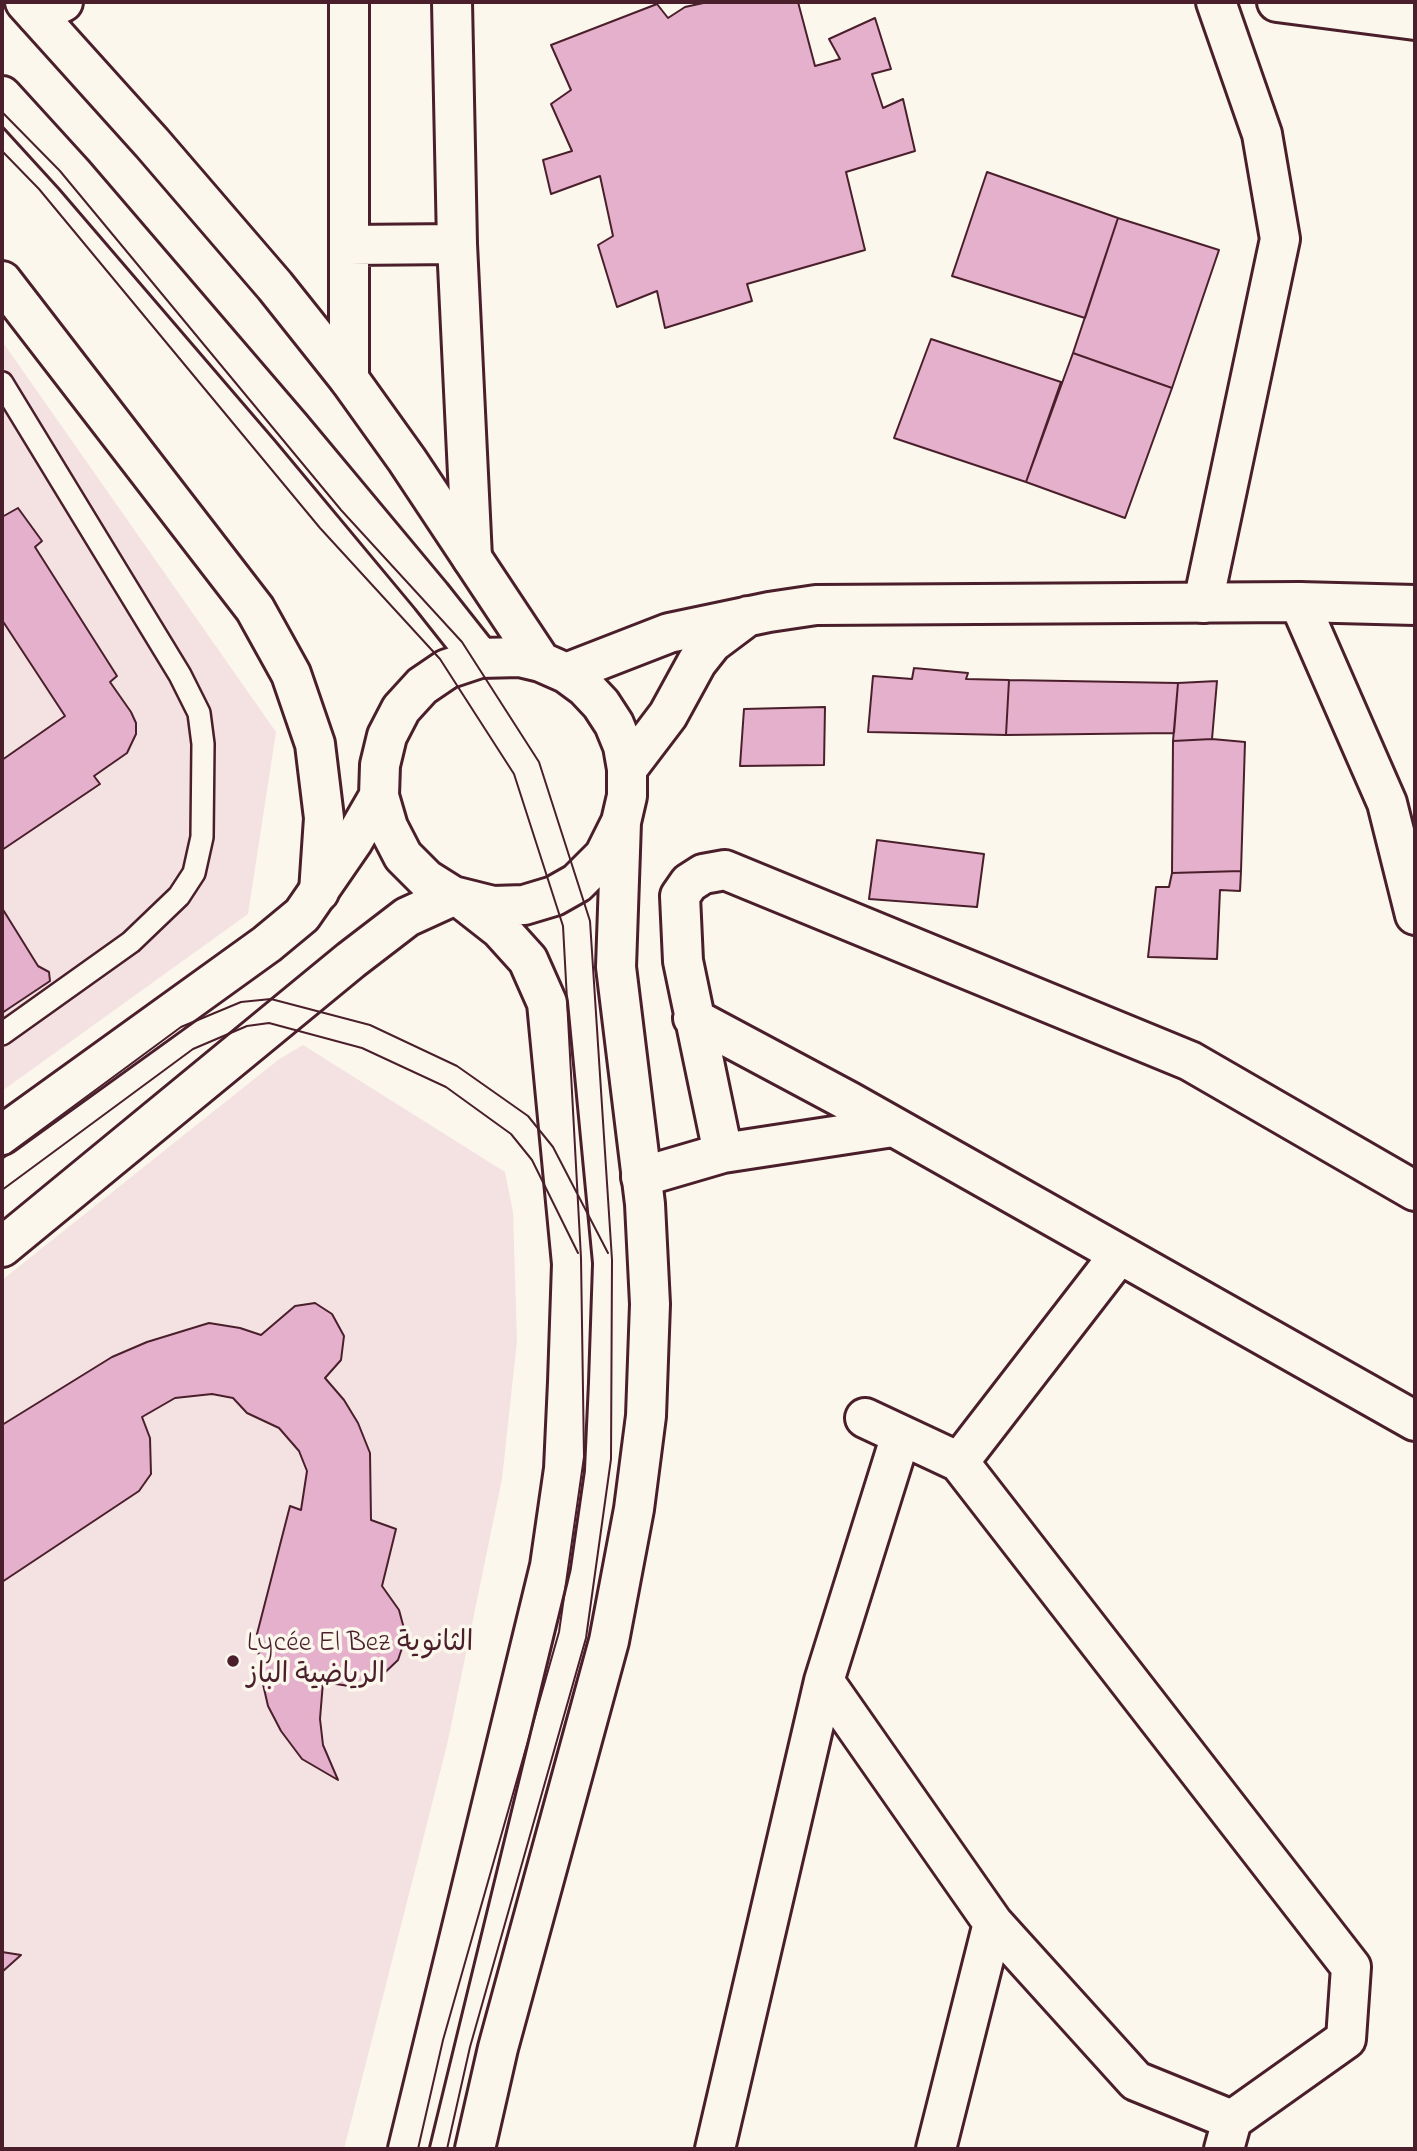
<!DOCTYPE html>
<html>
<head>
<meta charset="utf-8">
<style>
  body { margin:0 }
  #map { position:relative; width:1417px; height:2151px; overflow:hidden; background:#fbf7ec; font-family:"Indie Flower",sans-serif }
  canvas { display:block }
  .frame { position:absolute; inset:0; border:4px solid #4a1f2b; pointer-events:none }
</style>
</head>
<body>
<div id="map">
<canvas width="1417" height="2151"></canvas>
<div class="frame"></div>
</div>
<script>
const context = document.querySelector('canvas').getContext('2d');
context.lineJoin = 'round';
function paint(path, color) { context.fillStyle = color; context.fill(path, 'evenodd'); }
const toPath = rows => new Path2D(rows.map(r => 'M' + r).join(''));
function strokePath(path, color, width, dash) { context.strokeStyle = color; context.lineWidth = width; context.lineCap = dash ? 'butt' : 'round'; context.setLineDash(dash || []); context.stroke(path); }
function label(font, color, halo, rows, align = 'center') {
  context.font = font + ' "Indie Flower","Playpen Sans Arabic",sans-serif'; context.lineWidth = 7; context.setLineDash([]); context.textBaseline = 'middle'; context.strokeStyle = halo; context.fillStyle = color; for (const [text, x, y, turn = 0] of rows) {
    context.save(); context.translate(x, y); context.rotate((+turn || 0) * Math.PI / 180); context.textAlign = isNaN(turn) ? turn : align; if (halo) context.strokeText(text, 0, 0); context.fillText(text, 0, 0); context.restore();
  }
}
paint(toPath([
  [2,341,276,732,248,914,2,1091],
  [303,1045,505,1172,513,1212,517,1341,502,1479,447,1745,344,2149,2,2149,2,1280,278,1060]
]), '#f4e2e2');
const building = toPath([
  [708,2,798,2,815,66,840,59,829,39,875,18,891,69,872,74,883,108,903,99,915,151,846,172,865,250,747,284,752,301,665,328,657,291,617,307,598,245,613,236,600,176,551,194,543,160,572,151,551,104,571,90,551,45,657,4,668,18,685,7,708,2],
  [987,172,1118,218,1085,318,952,276,987,172],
  [1118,218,1219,250,1172,388,1073,353,1118,218],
  [931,339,1061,382,1026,482,894,438,931,339],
  [1073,353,1172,388,1125,518,1026,482,1073,353],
  [18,508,42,541,35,547,117,676,110,682,131,712,136,723,136,734,127,753,94,776,100,784,2,850,2,760,65,716,2,620,2,517,18,508],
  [914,668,968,673,966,679,1009,680,1006,735,868,732,873,676,912,679,914,668],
  [1009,680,1178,683,1174,733,1006,735,1009,680],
  [1217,681,1212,739,1173,741,1178,683,1217,681],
  [825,707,824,765,740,766,744,709,825,707],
  [1212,739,1245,742,1241,871,1172,873,1173,741,1212,739],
  [877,840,984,854,977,907,869,899,877,840],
  [1241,871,1240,891,1220,890,1217,959,1148,957,1156,887,1169,887,1172,873,1241,871],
  [2,908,38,966,49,972,50,981,2,1013,2,908],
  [315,1303,332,1314,344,1336,341,1360,325,1378,344,1400,358,1423,370,1453,371,1520,396,1529,382,1586,399,1610,406,1636,398,1660,376,1681,349,1686,323,1682,320,1719,323,1745,338,1780,302,1759,281,1731,268,1706,260,1671,257,1634,290,1506,301,1510,307,1471,299,1451,279,1428,247,1413,233,1398,212,1394,175,1398,142,1417,150,1438,151,1474,139,1491,2,1582,2,1425,112,1357,147,1342,209,1323,240,1328,261,1335,295,1306,315,1303],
  [2,1952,21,1955,2,1972,2,1952]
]);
paint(building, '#e4b0cc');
strokePath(building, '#4a1f2b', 2);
const lane = toPath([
  [2,383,180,675,199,713,203,744,202,837,194,873,179,896,131,942,2,1034]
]);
const street = toPath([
  [452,2,457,244,472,558],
  [1277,2,1415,20],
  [37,15,63,2],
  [349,245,457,244],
  [2,281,255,609,291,674,315,744,324,818,319,892],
  [349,379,349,2],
  [1299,602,1387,803,1415,915],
  [1203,603,1280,239,1262,134,1216,2],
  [693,1018,850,1102,1415,1421],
  [723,1153,683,961,680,896,689,883,703,874,725,870,1190,1061,1415,1191],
  [641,1177,723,1153,893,1127],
  [865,1418,959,1462,1351,1967,1346,2039,1232,2120,1224,2149],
  [959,1462,1119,1255],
  [824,1681,993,1923,1136,2081,1232,2120],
  [715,2149,824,1681,901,1435],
  [936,2149,993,1923]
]);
const secondary = toPath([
  [25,2,152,143,275,286,349,379,407,460,541,662],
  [2,96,74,175,291,428,431,596,480,658],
  [566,673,669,633,769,612,816,605,1299,602,1415,605],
  [627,769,623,746,614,724,601,704,585,687,566,673,541,662,520,657,480,658,447,669,422,686,401,709,387,736,380,765,379,796,388,827,403,856,426,879,453,896,493,906,524,905,554,896,577,883,604,856,621,822,627,796,627,769,668,715,697,662,712,643,748,616],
  [2,1135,267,944,302,915,353,841,379,796],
  [2,1247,351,960,407,917,453,896],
  [408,2149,550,1566,564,1469,568,1382,572,1264,547,1003,528,960,500,929,463,900],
  [475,2149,498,2048,609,1641,634,1509,646,1416,650,1304,645,1204,616,967,621,822]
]);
strokePath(lane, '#4a1f2b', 26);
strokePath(street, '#4a1f2b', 44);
strokePath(secondary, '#4a1f2b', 44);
strokePath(lane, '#fbf7ec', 21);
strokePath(street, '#fbf7ec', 38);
strokePath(secondary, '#fbf7ec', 38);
strokePath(toPath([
  [2,112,60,171,341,510,462,642,539,762,590,921,612,1260,611,1459,586,1638,470,2047,447,2149],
  [2,151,39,189,320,528,440,659,514,774,563,926,581,1258,584,1457,559,1632,443,2040,418,2149],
  [2,1159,181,1027,241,1002,271,999,370,1025,457,1066,528,1116,553,1147,608,1253],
  [2,1190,193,1049,247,1026,269,1023,362,1048,446,1087,511,1134,532,1160,578,1253]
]), '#4a1f2b', 2);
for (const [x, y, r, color] of [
  [233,1661,7,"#4a1f2b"]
]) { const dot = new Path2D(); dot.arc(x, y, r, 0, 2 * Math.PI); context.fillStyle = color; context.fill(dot); strokePath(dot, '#fbf7ec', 2.5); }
label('28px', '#4a1f2b', '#fbf7ec', [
  ["Lycée El Bez الثانوية",247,1645],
  ["الرياضية الباز",247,1677]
], 'left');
</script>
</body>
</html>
